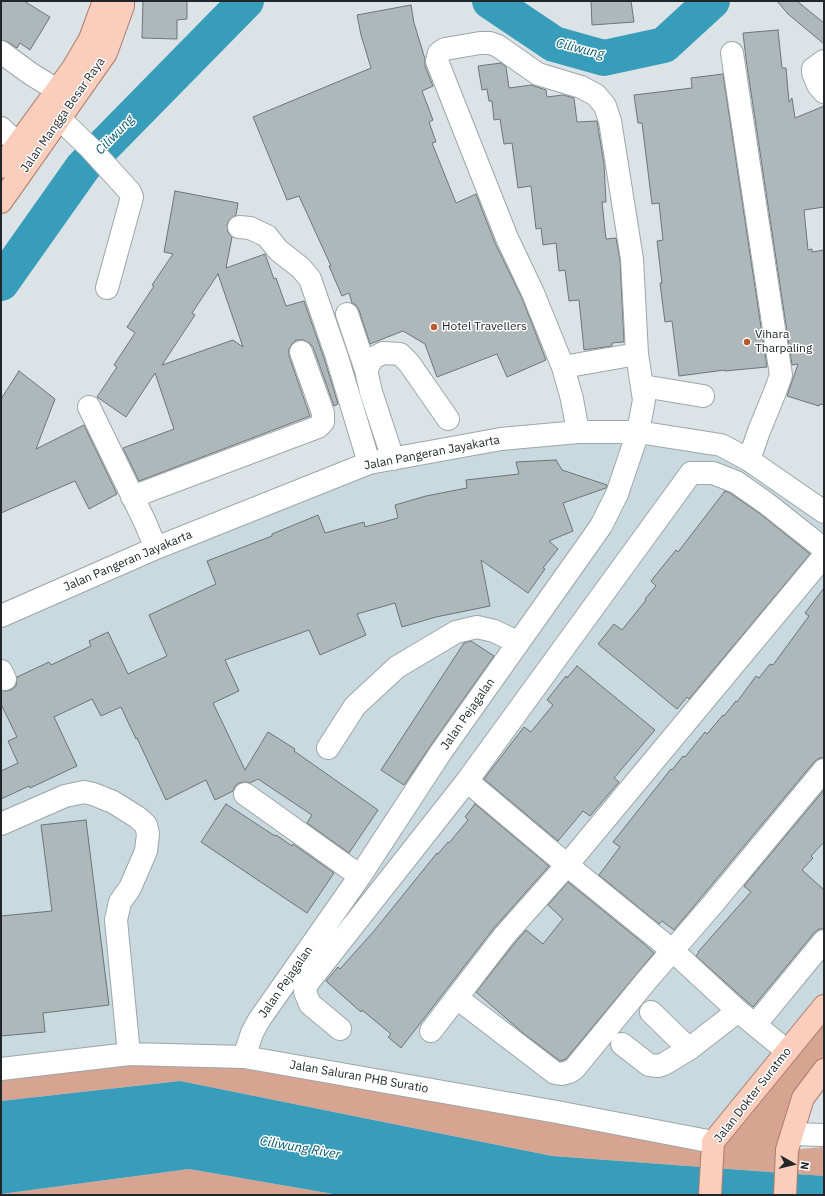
<!DOCTYPE html>
<html>
<head>
<meta charset="utf-8">
<style>
  body { margin:0 }
  #map { position:relative; width:825px; height:1196px; overflow:hidden; background:#dbe3e6; font-family:"IBM Plex Sans",sans-serif }
  canvas { display:block }
  .frame { position:absolute; inset:0; border:2px solid #232628; pointer-events:none }
  .north { position:absolute; left:773px; top:1144px; width:40px; height:40px; -webkit-text-stroke:3px #fff; paint-order:stroke; rotate:98deg; font-size:11px; font-weight:700; line-height:16px; text-align:center; color:#232628 }
  .north::after { content:''; display:block; margin:auto; width:14px; height:18px; background:#232628; clip-path:polygon(50% 0,100% 100%,50% 72%,0 100%) }
</style>
</head>
<body>
<div id="map">
<canvas width="825" height="1196"></canvas>
<div class="frame"></div>
<div class="north">N</div>
</div>
<script>
const context = document.querySelector('canvas').getContext('2d');
context.lineJoin = 'round';
function paint(path, color) { context.fillStyle = color; context.fill(path, 'evenodd'); }
const toPath = rows => new Path2D(rows.map(r => 'M' + r).join(''));
function strokePath(path, color, width, dash) { context.strokeStyle = color; context.lineWidth = width; context.lineCap = dash ? 'butt' : 'round'; context.setLineDash(dash || []); context.stroke(path); }
function label(font, color, halo, rows, align = 'center') {
  context.font = font + ' "IBM Plex Sans",sans-serif'; context.lineWidth = 3; context.setLineDash([]); context.textBaseline = 'middle'; context.strokeStyle = halo; context.fillStyle = color; for (const [text, x, y, turn = 0] of rows) {
    context.save(); context.translate(x, y); context.rotate((+turn || 0) * Math.PI / 180); context.textAlign = isNaN(turn) ? turn : align; if (halo) context.strokeText(text, 0, 0); context.fillText(text, 0, 0); context.restore();
  }
}
paint(toPath([
  [573,432,721,445,824,513,824,1006,713,1142,498,1101,1,1069,1,619,369,463]
]), '#c8d9df');
paint(toPath([
  [824,1006,824,1072,788,1150,824,1147,824,1176,552,1156,180,1081,1,1101,1,1069,244,1057,713,1142],
  [189,1169,339,1195,1,1195,1,1194]
]), '#d7a492');
paint(toPath([
  [180,1081,552,1156,824,1176,824,1195,339,1195,189,1169,1,1194,1,1101]
]), '#389dba');
strokePath(toPath([
  [490,1,554,44,604,58,664,45,712,1],
  [1,283,83,167,246,1]
]), '#389dba', 36);
const building = toPath([
  [1,1,24,1,50,17,30,50,20,43,17,48,8,42,1,40,1,1],
  [143,1,187,1,187,19,177,20,177,39,142,38,143,1],
  [591,1,631,1,634,22,592,25,591,1],
  [777,1,797,1,824,23,824,44,788,14,777,1],
  [411,5,414,23,425,59,425,66,433,86,422,91,433,120,429,122,436,142,432,143,456,203,476,194,495,243,522,298,546,360,507,377,497,354,437,377,425,344,403,331,370,344,359,310,356,305,352,303,349,293,342,296,329,266,331,266,299,196,287,200,253,117,371,68,361,35,357,15,411,5],
  [778,30,782,68,786,68,789,102,792,98,795,118,824,106,824,207,804,210,808,250,812,249,812,252,824,250,824,405,820,404,819,406,787,396,798,364,792,365,746,59,743,33,778,30],
  [501,63,506,67,509,88,531,85,546,90,547,97,563,95,574,98,577,122,597,121,604,164,606,202,602,202,606,239,616,238,620,260,624,342,612,343,612,346,584,350,579,300,569,301,565,270,559,271,556,243,543,245,541,228,536,229,531,186,518,188,512,143,504,144,500,119,494,120,492,101,489,101,487,89,482,90,478,66,501,63],
  [723,74,767,367,725,371,725,370,679,376,672,321,665,322,660,283,662,283,657,241,663,240,659,203,652,204,642,123,638,123,634,95,692,88,691,78,723,74],
  [175,191,238,203,236,215,229,220,227,225,228,232,232,237,226,268,265,254,274,279,276,278,286,306,304,301,325,361,338,404,334,406,313,347,309,343,304,340,296,340,292,344,289,349,289,356,310,416,139,481,123,448,174,429,155,373,126,417,97,397,117,367,114,365,135,333,127,327,154,286,152,285,173,254,164,252,175,191],
  [218,274,243,347,233,340,162,365,195,315,192,313,218,274],
  [19,371,55,399,36,449,84,425,117,494,89,509,75,481,1,513,1,399,19,371],
  [556,460,562,470,607,485,606,488,563,503,573,531,549,541,558,549,543,568,545,569,528,593,481,560,490,606,436,617,402,627,395,603,357,614,366,635,320,655,309,630,225,660,239,691,213,703,245,770,268,732,295,749,294,751,378,810,349,853,307,823,312,815,258,779,250,783,246,782,239,783,235,786,233,791,215,800,206,780,166,800,137,738,136,739,121,707,101,716,92,699,54,717,77,766,30,788,29,786,1,799,1,771,18,763,8,741,17,737,1,704,1,690,5,691,11,690,16,686,17,677,49,662,51,665,91,646,89,641,108,632,128,674,167,656,149,615,216,584,207,561,272,536,272,534,318,515,325,533,364,522,365,527,398,518,395,505,426,496,467,488,466,480,519,474,516,462,556,460],
  [725,491,730,493,759,513,810,554,689,699,687,697,677,709,598,644,614,624,622,630,646,600,645,599,656,586,651,581,676,550,678,552,725,491],
  [824,588,824,758,819,758,814,762,674,930,662,921,659,924,599,875,620,847,613,842,671,769,672,770,683,756,685,757,705,732,707,734,723,715,724,716,736,701,737,702,756,676,759,678,770,664,773,665,809,616,805,613,824,588],
  [471,641,494,656,431,745,404,785,381,770,464,643,471,641],
  [577,666,655,730,614,778,619,782,590,816,583,811,558,841,484,779,524,727,531,732,553,705,547,700,566,676,567,678,577,666],
  [824,790,824,842,811,856,813,858,802,870,824,890,824,929,819,929,814,933,753,1007,696,956,699,952,698,952,751,892,744,886,824,790],
  [226,804,275,836,276,835,292,846,293,844,334,873,307,913,201,842,226,804],
  [475,804,549,866,494,928,401,1048,388,1037,391,1034,362,1010,361,1012,326,981,338,967,340,969,374,931,437,853,438,854,448,842,449,843,468,820,465,817,475,804],
  [86,820,109,1005,43,1013,45,1032,1,1036,1,916,52,911,41,825,86,820],
  [568,882,643,943,654,953,566,1059,560,1061,523,1033,476,992,514,944,526,930,543,944,563,919,548,905,568,882]
]);
paint(building, '#aeb7ba');
strokePath(building, '#6d7578', 1);
const minor = toPath([
  [1,52,31,74,57,90],
  [732,53,781,375,775,392,759,431,749,460],
  [824,61,813,69,813,73,818,85,824,92],
  [59,118,90,148,130,192,132,197,107,288],
  [1,128,18,144],
  [239,227,250,228,267,236,278,250,301,268,310,279,337,357,369,463],
  [347,314,366,370],
  [563,367,637,354],
  [643,386,703,396],
  [89,407,144,520,156,548],
  [393,459,371,392,366,370,373,358,383,353,400,354,409,363,448,419],
  [132,497,318,427,323,422,323,413,301,352],
  [1,616,156,548,369,463,501,439,578,432,638,432,721,445,749,460,824,512],
  [1,671,5,679],
  [328,748,355,706,397,667,456,632,477,627,494,631,517,642],
  [467,781,567,865,673,951,738,1011,787,1051],
  [245,794,360,876],
  [1,824,65,796,84,792,93,794,113,802,137,817,146,825,148,834,146,851,130,888,120,902,116,920,129,1054],
  [457,998,555,1073,561,1074,569,1072,574,1069,647,980,712,905,824,770],
  [651,1012,689,1049,738,1011],
  [755,1025,824,941],
  [340,1029,310,1004,305,992,307,984,467,781,691,473,713,473,736,482,766,503,824,549],
  [431,1031,504,936,567,865,824,556],
  [622,1044,649,1065,658,1066,664,1064,689,1049],
  [244,1057,252,1033,259,1020,360,876,441,752,601,526,617,494,638,432,644,400,637,354,632,259,610,121,605,106,596,95,581,87,538,74,498,46,490,43,480,43,445,49,439,53,437,61,507,238,533,293,563,367,572,399,578,432],
  [1,1069,129,1054,244,1057,557,1112,713,1142],
  [792,1134,824,1135]
]);
const major = toPath([
  [1,167,73,68,90,39,104,1],
  [1,202,106,53,123,6,123,1],
  [710,1195,713,1142,824,1006],
  [785,1195,787,1150,794,1127,803,1098,824,1070]
]);
strokePath(minor, '#9da6a8', 24);
strokePath(major, '#ad7c6b', 24);
strokePath(minor, '#fff', 22);
strokePath(major, '#facdbc', 22);
for (const [x, y, r, color] of [
  [434,327,4,"#be572e"],
  [747,342,4,"#be572e"]
]) { const dot = new Path2D(); dot.arc(x, y, r, 0, 2 * Math.PI); context.fillStyle = color; context.fill(dot); strokePath(dot, '#fff', 1.5); }
label('12px', '#232628', '#fff', [
  ["Jalan Mangga Besar Raya",63,115,-55],
  ["Jalan Pangeran Jayakarta",432,453,-11],
  ["Jalan Pangeran Jayakarta",128,561,-23],
  ["Jalan Pejagalan",468,714,-55],
  ["Jalan Pejagalan",286,982,-55],
  ["Jalan Saluran PHB Suratio",359,1077,10],
  ["Jalan Dokter Suratmo",753,1095,-52]
]);
label('12px', '#232628', '#fff', [
  ["Hotel Travellers",442,327],
  ["Vihara",755,335],
  ["Tharpaling",755,349]
], 'left');
label('italic 13px', '#00576c', '#fff', [
  ["Ciliwung",580,49,14],
  ["Ciliwung",115,135,-46],
  ["Ciliwung River",300,1148,10]
]);
</script>
</body>
</html>
